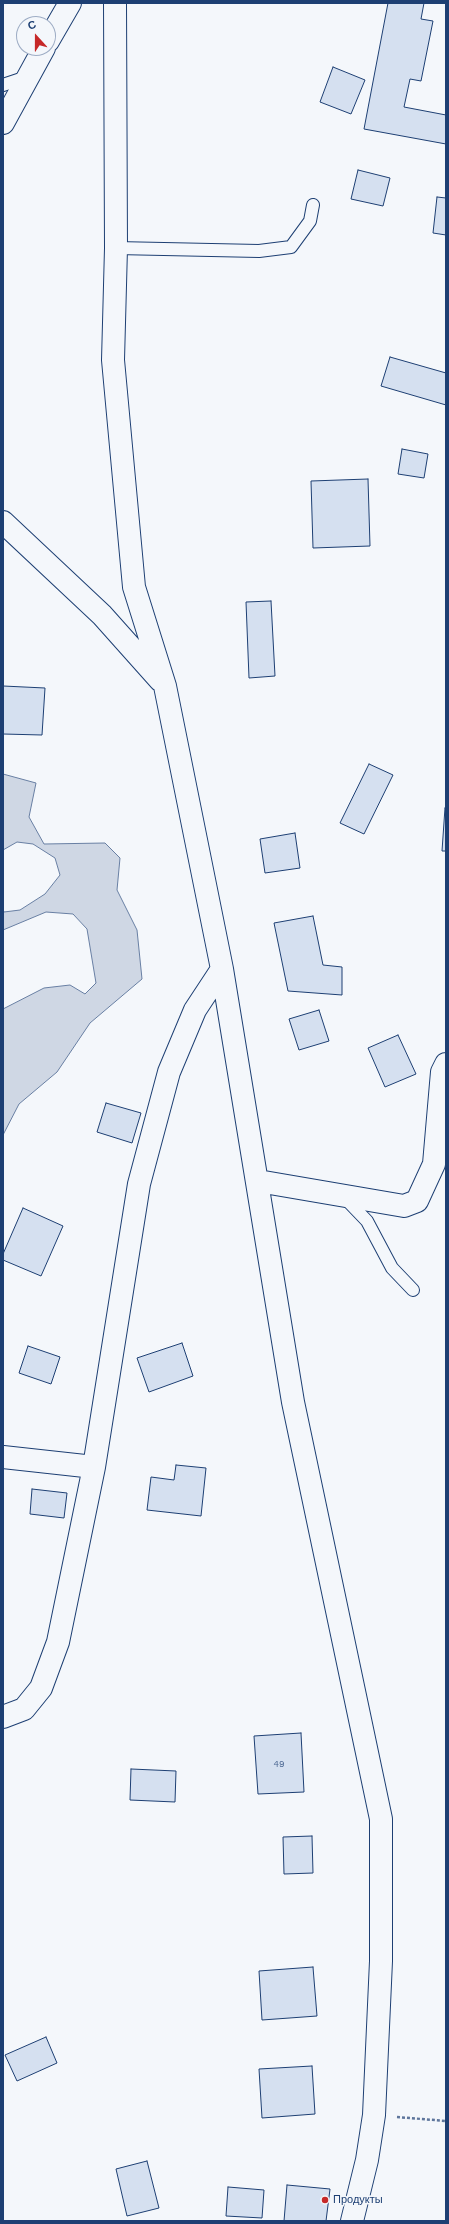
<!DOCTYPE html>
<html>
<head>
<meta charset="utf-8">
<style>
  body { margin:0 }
  #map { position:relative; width:449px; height:2224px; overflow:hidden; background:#f4f7fb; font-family:"Work Sans",sans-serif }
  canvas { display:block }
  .frame { position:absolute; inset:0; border:4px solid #1d3f73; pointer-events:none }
  .north { position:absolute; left:16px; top:16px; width:40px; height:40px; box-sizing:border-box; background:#f4f7fb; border:1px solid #9eadc5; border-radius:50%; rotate:339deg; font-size:11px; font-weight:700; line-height:16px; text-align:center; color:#1d3f73 }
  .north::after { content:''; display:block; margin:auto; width:14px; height:18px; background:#c62828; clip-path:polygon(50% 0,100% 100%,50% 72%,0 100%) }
</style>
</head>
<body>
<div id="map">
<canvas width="449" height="2224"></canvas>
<div class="frame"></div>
<div class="north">С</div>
</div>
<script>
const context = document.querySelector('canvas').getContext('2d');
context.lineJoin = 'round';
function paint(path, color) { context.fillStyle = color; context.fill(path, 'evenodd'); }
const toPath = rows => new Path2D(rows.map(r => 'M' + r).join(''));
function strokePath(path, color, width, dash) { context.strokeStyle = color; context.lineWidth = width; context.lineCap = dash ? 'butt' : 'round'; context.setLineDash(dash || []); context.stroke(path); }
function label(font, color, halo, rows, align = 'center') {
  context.font = font + ' "Work Sans",sans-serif'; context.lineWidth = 3; context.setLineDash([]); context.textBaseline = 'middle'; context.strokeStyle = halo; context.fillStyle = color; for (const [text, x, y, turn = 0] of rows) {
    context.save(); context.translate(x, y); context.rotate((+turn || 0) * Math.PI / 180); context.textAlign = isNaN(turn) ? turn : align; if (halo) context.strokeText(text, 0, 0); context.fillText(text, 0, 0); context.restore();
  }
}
const water = toPath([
  [3,774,36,783,29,817,44,844,105,843,120,858,117,890,137,930,142,979,90,1023,57,1072,19,1104,3,1135,3,1009,44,988,70,985,85,994,96,983,87,929,73,914,46,912,3,930,3,910,4,912,20,910,45,894,60,875,55,858,33,844,17,842,3,850,3,774]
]);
paint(water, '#cfd7e4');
strokePath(water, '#687fa3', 1);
const building = toPath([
  [388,3,424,3,421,19,433,21,421,81,410,79,404,107,446,115,446,144,364,129,388,3],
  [333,67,365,80,351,114,320,102,333,67],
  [358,170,390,178,383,206,351,199,358,170],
  [437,197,446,198,446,235,433,233,437,197],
  [390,357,446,373,446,405,381,386,390,357],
  [402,449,428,454,424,478,398,474,402,449],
  [368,479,370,546,313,548,311,481,368,479],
  [271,601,275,676,249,678,246,602,271,601],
  [3,686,45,688,42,735,3,734,3,686],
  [369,764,393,775,364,834,340,823,369,764],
  [445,808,446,808,446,851,442,851,445,808],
  [295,833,300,868,265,873,260,839,295,833],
  [313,916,323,965,342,967,342,995,288,991,274,923,313,916],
  [319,1010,329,1041,299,1050,289,1019,319,1010],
  [398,1035,416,1074,385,1087,368,1048,398,1035],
  [106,1103,141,1113,132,1143,97,1132,106,1103],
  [23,1208,63,1226,41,1276,3,1260,3,1254,23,1208],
  [182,1343,193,1376,149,1392,137,1358,182,1343],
  [28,1346,60,1357,51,1384,19,1373,28,1346],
  [176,1465,206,1468,201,1516,147,1510,151,1477,174,1480,176,1465],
  [32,1489,67,1493,64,1518,30,1514,32,1489],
  [301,1733,304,1792,258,1794,254,1736,301,1733],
  [131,1769,176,1771,175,1802,130,1800,131,1769],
  [312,1836,313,1873,284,1874,283,1837,312,1836],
  [313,1967,317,2016,262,2020,259,1971,313,1967],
  [46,2037,57,2063,17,2081,5,2055,46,2037],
  [312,2066,315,2114,262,2118,259,2069,312,2066],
  [147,2161,159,2208,127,2216,116,2169,147,2161],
  [287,2185,330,2189,326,2221,284,2221,287,2185],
  [228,2187,264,2190,262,2218,226,2216,228,2187]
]);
paint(building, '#d5e0f0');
strokePath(building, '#1d3f73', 1);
const lane = toPath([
  [3,85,27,77],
  [116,248,259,251,291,247,310,221,313,205],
  [344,1197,367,1221,392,1268,413,1290]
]);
const street = toPath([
  [115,3,116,248,113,360,134,587,165,686,222,969,293,1402,381,1819,381,1961,374,2115,367,2160,352,2221],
  [3,522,102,615,160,680],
  [258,1181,404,1206,417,1201,434,1164,442,1072,446,1064],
  [3,1457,94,1467],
  [3,1717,24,1709,41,1688,58,1642,94,1467,139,1184,169,1072,195,1010,222,969]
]);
const secondary = toPath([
  [48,41,70,3],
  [3,123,44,48]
]);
strokePath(lane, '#1d3f73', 14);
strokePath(street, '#1d3f73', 24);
strokePath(secondary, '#1d3f73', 24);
strokePath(toPath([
  [397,2117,446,2121]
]), '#5e769c', 2.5, [3, 2]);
strokePath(lane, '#f4f7fb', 12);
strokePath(street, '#f4f7fb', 22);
strokePath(secondary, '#f4f7fb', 22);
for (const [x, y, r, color] of [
  [325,2200,4,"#c62828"]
]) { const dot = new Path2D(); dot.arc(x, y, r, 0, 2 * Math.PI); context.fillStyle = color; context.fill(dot); strokePath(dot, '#f4f7fb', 1.5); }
label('9px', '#4b6792', null, [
  ["49",279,1764]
]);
label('11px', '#1d3f73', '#f4f7fb', [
  ["Продукты",333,2200]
], 'left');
</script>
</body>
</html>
